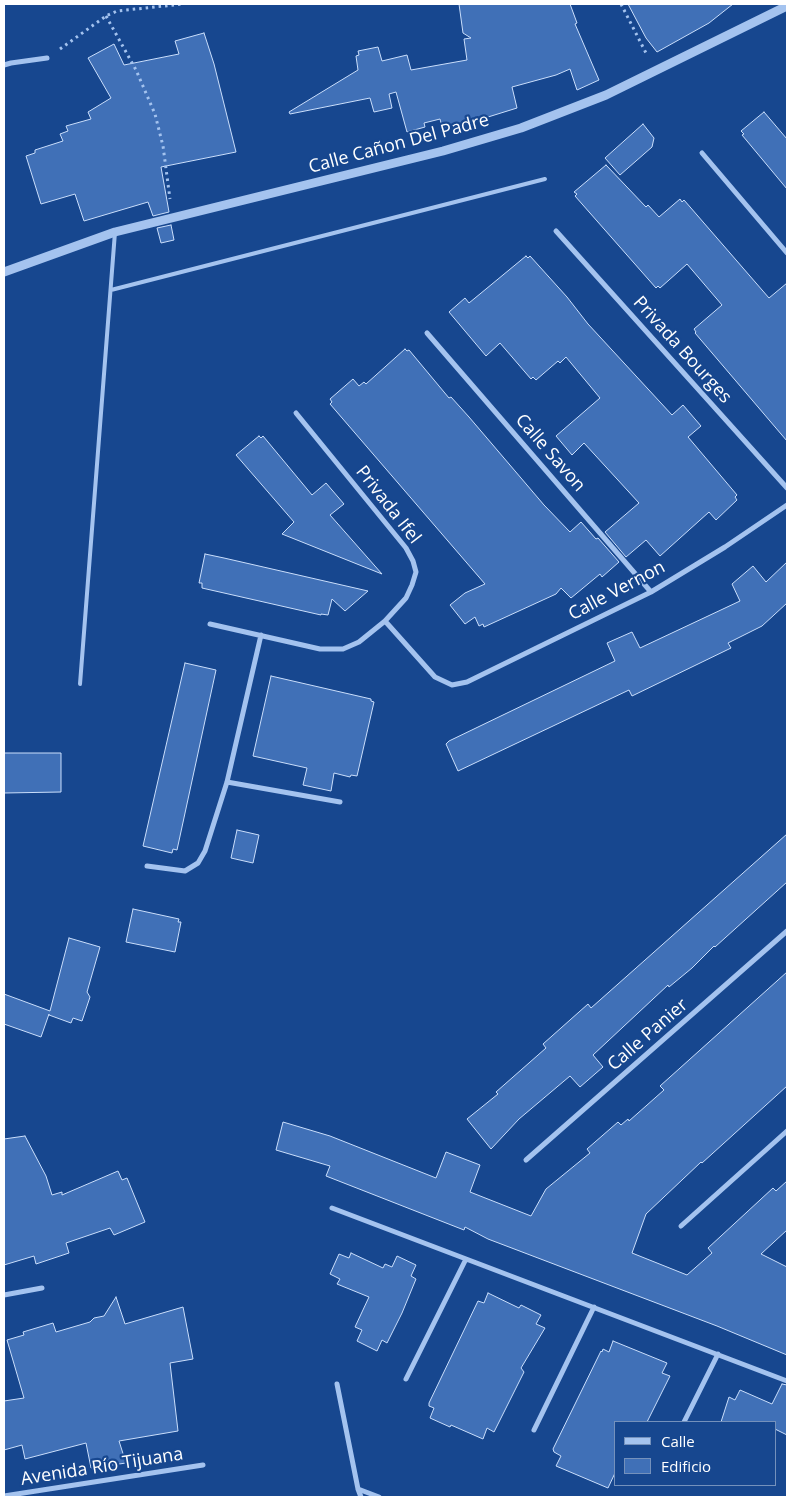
<!DOCTYPE html>
<html>
<head>
<meta charset="utf-8">
<style>
  body { margin:0 }
  #map { position:relative; width:791px; height:1501px; overflow:hidden; background:#17478f; font-family:"Open Sans",sans-serif }
  canvas { display:block }
  .frame { position:absolute; inset:0; border:5px solid #fff; pointer-events:none }
  .legend { position:absolute; left:614px; top:1421px; width:162px; height:65px; box-sizing:border-box; background:#17478f; border:1px solid #7491bc; margin:0; padding:6px 9px; list-style:none; font-size:15px; color:#fff }
  .legend li { display:flex; align-items:center; gap:10px; height:25px }
  .legend b { width:25px; border:1px solid #7491bc }
</style>
</head>
<body>
<div id="map">
<canvas width="791" height="1501"></canvas>
<div class="frame"></div>
<ul class="legend">
<li><b style="height:6px;background:#a4c3ef"></b>Calle</li>
<li><b style="height:14px;background:#4070b7"></b>Edificio</li>
</ul>
</div>
<script>
const context = document.querySelector('canvas').getContext('2d');
context.lineJoin = 'round';
function paint(path, color) { context.fillStyle = color; context.fill(path, 'evenodd'); }
const toPath = rows => new Path2D(rows.map(r => 'M' + r).join(''));
function strokePath(path, color, width, dash) { context.strokeStyle = color; context.lineWidth = width; context.lineCap = dash ? 'butt' : 'round'; context.setLineDash(dash || []); context.stroke(path); }
function label(font, color, halo, rows, align = 'center') {
  context.font = font + ' "Open Sans",sans-serif'; context.lineWidth = 4.5; context.setLineDash([]); context.textBaseline = 'middle'; context.strokeStyle = halo; context.fillStyle = color; for (const [text, x, y, turn = 0] of rows) {
    context.save(); context.translate(x, y); context.rotate((+turn || 0) * Math.PI / 180); context.textAlign = isNaN(turn) ? turn : align; if (halo) context.strokeText(text, 0, 0); context.fillText(text, 0, 0); context.restore();
  }
}
const building = toPath([
  [459,4,570,4,577,23,575,24,599,80,577,90,570,69,556,75,512,87,517,108,443,131,440,119,424,123,425,127,407,132,396,92,389,94,392,108,374,112,370,98,290,114,289,112,358,70,356,56,359,55,358,51,378,47,382,61,407,55,411,70,467,60,464,39,471,38,463,33,459,4],
  [628,4,733,4,709,23,657,52,646,38,628,4],
  [204,33,214,64,236,152,161,167,169,212,153,216,148,202,84,221,75,194,41,204,26,156,35,153,35,150,63,141,60,134,68,131,66,126,91,119,88,112,111,98,88,58,114,44,124,65,179,54,175,41,204,33],
  [764,112,787,139,787,189,742,135,744,134,741,131,764,112],
  [643,124,654,138,652,147,620,175,605,158,643,124],
  [606,165,646,207,648,205,659,217,680,199,682,202,684,200,769,298,787,283,787,441,695,333,696,332,694,329,722,305,687,264,660,288,658,286,656,288,575,196,577,194,574,192,606,165],
  [171,225,174,240,161,243,157,228,171,225],
  [526,256,528,258,530,256,567,297,588,324,672,415,683,405,701,426,688,437,737,495,735,497,737,500,716,520,709,512,660,556,646,540,626,557,605,532,639,503,584,443,572,455,556,436,600,398,566,357,560,363,558,361,536,380,533,377,531,379,500,343,486,356,449,312,465,298,469,303,526,256],
  [405,349,407,351,409,350,449,398,451,397,469,417,544,505,570,532,581,522,596,539,598,538,619,562,602,577,600,574,571,598,561,588,556,594,484,627,483,624,479,626,475,617,465,624,450,605,465,593,485,584,330,404,332,402,330,399,353,379,359,386,364,382,366,384,405,349],
  [259,436,261,438,263,436,312,495,326,483,344,504,330,515,382,574,282,534,294,522,236,455,259,436],
  [205,554,224,558,368,591,345,611,332,599,328,615,321,614,321,615,202,588,202,583,199,583,205,554],
  [787,562,787,603,762,626,728,643,731,648,632,696,629,690,458,771,446,744,449,741,615,661,607,643,632,632,640,648,740,601,732,584,753,566,766,582,787,562],
  [185,663,216,670,177,850,173,849,172,853,143,846,185,663],
  [271,676,371,699,371,701,374,702,357,776,351,775,350,777,334,773,331,791,303,785,307,768,253,756,271,676],
  [4,753,61,753,61,792,4,793,4,753],
  [237,830,259,835,253,863,231,858,237,830],
  [787,834,787,882,715,947,714,946,692,968,669,987,668,985,593,1055,603,1067,580,1087,570,1076,519,1119,491,1149,467,1119,498,1094,496,1092,546,1048,543,1044,588,1004,591,1008,787,834],
  [133,909,179,919,178,922,181,922,175,952,126,942,133,909],
  [69,938,100,947,87,992,90,997,82,1021,73,1018,71,1023,49,1015,49,1014,41,1037,4,1024,4,994,50,1011,69,938],
  [787,972,787,1086,702,1163,701,1162,646,1214,632,1253,687,1275,712,1253,708,1248,773,1188,776,1191,787,1181,787,1230,761,1254,787,1267,787,1355,717,1326,488,1239,465,1227,464,1230,326,1176,330,1166,276,1150,283,1122,330,1136,436,1178,446,1152,480,1165,470,1192,531,1216,546,1189,590,1153,587,1149,618,1122,621,1125,628,1119,629,1121,664,1090,660,1086,787,972],
  [25,1136,46,1176,52,1195,62,1192,62,1195,118,1171,122,1180,127,1178,145,1222,114,1235,110,1228,66,1243,69,1253,36,1264,34,1256,4,1265,4,1139,25,1136],
  [351,1253,383,1268,385,1264,392,1267,397,1256,416,1265,411,1276,416,1279,402,1313,387,1343,382,1340,377,1351,357,1341,362,1330,355,1327,369,1297,337,1284,340,1279,330,1274,339,1254,349,1258,351,1253],
  [488,1293,519,1308,521,1305,541,1315,536,1324,545,1328,521,1368,524,1372,494,1432,487,1428,483,1439,451,1425,450,1427,430,1418,434,1408,429,1406,429,1403,478,1301,484,1303,488,1293],
  [116,1297,125,1324,183,1307,193,1359,170,1363,178,1431,119,1441,126,1463,91,1468,86,1443,25,1459,22,1445,4,1450,4,1401,24,1398,7,1340,24,1335,23,1332,53,1323,56,1332,90,1322,94,1318,104,1316,116,1297],
  [613,1341,667,1363,662,1373,670,1376,647,1422,615,1422,615,1473,608,1488,556,1466,561,1456,554,1452,553,1449,601,1351,602,1352,603,1349,609,1352,613,1341],
  [782,1384,787,1385,787,1435,775,1429,775,1422,721,1422,729,1397,735,1400,740,1390,772,1404,782,1384]
]);
paint(building, '#4070b7');
strokePath(building, '#cadefb', 1);
strokePath(toPath([
  [621,4,647,55],
  [106,16,136,70,155,114,163,146,170,199],
  [60,49,106,16,117,11,183,4]
]), '#a4c3ef', 3, [2.5, 4]);
strokePath(toPath([
  [111,290,545,179],
  [80,684,115,232]
]), '#a4c3ef', 4);
strokePath(toPath([
  [4,65,11,63,47,58],
  [702,153,787,253],
  [556,231,787,488],
  [427,333,651,592],
  [385,621,435,677,452,685,467,682,651,592,725,547,787,505],
  [210,624,320,649,343,649,359,642,385,621,406,598,412,585,416,572,413,561,406,548,296,413],
  [227,782,340,802],
  [147,866,185,871,198,863,205,851,227,782,261,635],
  [526,1160,787,931],
  [332,1208,787,1381],
  [681,1226,787,1131],
  [4,1295,42,1288],
  [406,1379,466,1259],
  [337,1384,358,1489,361,1497],
  [684,1422,718,1354],
  [534,1430,594,1307],
  [358,1489,379,1497],
  [4,1496,203,1465]
]), '#a4c3ef', 5);
strokePath(toPath([
  [4,272,115,232,443,151,521,128,606,95,787,6]
]), '#a4c3ef', 9);
label('18px', '#fff', '#17478f', [
  ["Calle Cañon Del Padre",399,144,-15],
  ["Privada Bourges",682,350,48],
  ["Calle Savon",550,453,49],
  ["Privada Ifel",388,505,52],
  ["Calle Vernon",617,591,-28],
  ["Calle Panier",648,1035,-41],
  ["Avenida Río Tijuana",102,1467,-9]
]);
</script>
</body>
</html>
